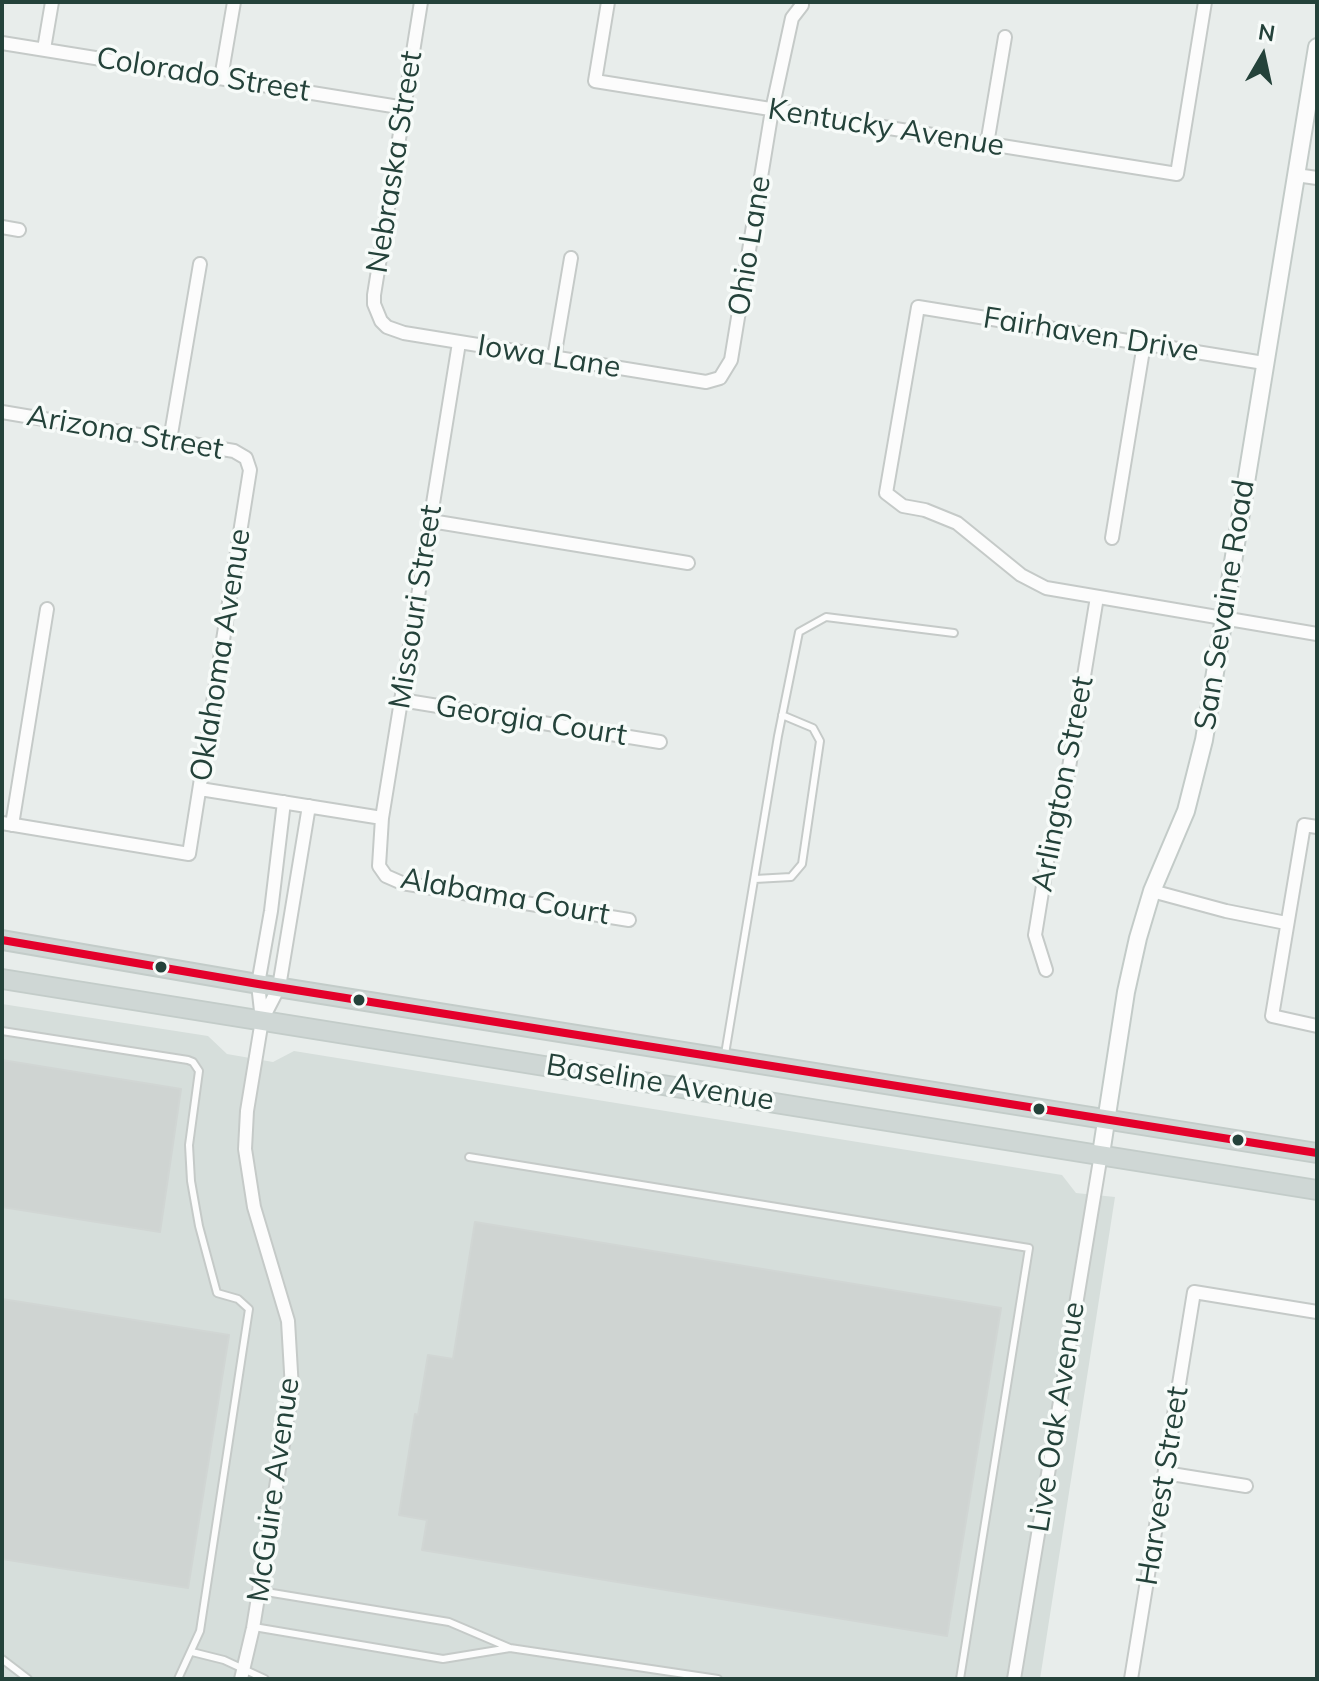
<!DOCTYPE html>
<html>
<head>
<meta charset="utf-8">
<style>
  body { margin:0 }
  #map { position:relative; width:1319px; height:1681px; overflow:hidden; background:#e8edeb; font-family:Mulish,sans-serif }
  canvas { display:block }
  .frame { position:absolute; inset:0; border:4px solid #24423a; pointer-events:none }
  .north { position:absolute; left:1223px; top:16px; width:80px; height:80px; -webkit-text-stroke:6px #f7fbf9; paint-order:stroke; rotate:9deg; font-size:22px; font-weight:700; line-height:32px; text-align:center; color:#24423a }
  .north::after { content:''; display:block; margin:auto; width:28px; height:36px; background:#24423a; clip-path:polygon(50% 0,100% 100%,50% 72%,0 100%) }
</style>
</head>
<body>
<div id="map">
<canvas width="1319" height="1681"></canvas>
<div class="frame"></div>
<div class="north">N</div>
</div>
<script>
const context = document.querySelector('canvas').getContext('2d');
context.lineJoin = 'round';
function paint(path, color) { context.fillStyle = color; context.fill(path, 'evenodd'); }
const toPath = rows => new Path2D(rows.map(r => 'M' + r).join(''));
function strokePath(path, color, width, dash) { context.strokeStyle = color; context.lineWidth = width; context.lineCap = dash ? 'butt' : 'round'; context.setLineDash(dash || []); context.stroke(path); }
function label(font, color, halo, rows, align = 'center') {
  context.font = font + ' Mulish,sans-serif'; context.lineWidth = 7; context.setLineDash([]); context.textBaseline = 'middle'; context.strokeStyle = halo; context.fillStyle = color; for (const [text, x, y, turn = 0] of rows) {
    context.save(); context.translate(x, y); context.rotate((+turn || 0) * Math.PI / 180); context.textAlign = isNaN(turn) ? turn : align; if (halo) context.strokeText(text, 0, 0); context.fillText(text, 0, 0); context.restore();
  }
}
paint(toPath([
  [2,1004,208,1036,227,1054,273,1062,294,1051,1062,1175,1076,1193,1115,1197,1040,1679,2,1679]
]), '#d6dedb');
const building = toPath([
  [2,1060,181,1089,160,1232,2,1207,2,1060],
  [475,1222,1001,1308,947,1636,422,1550,427,1520,399,1515,415,1414,418,1415,428,1355,453,1359,475,1222],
  [2,1299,229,1335,188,1588,2,1559,2,1299]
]);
paint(building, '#cfd4d2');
strokePath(building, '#d1d6d4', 2);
const lane = toPath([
  [755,879,791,877,802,864,820,741,813,728,782,715],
  [2,1031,188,1060,193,1062,199,1071,189,1145,191,1181,199,1226,217,1293,238,1299,249,1309,200,1631,178,1679],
  [725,1054,778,736,799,632,826,617,954,633],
  [469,1157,1029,1248,960,1679],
  [260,1591,449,1622,510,1648,718,1679],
  [254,1627,443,1659,510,1648],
  [192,1652,224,1660,265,1679],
  [2,1659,28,1679]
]);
const street = toPath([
  [421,2,374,295,374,304,381,321,387,327,404,333,706,382,720,378,731,360,772,110,792,18,802,5],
  [608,2,595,81,1177,174,1205,2],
  [2,43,405,108],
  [44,49,52,2],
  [221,78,234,2],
  [987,144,1005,37],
  [1296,175,1317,178],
  [2,227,19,230],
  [459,343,382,818,379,866,386,876,402,883,629,920],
  [554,358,571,258],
  [1264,363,918,307,886,493,903,506,925,510,957,523,1021,575,1046,588,1317,634],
  [2,412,234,451,246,458,250,470,189,854,2,823],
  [170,440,200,264],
  [431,521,688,563],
  [1112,538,1144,344],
  [401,700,660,742],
  [200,789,382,818],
  [12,825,47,609],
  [1317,827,1304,825,1272,1016,1317,1026],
  [1152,891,1226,911,1286,923],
  [1046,970,1035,935,1047,861,1062,810,1097,597],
  [262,1020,279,987,309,806],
  [1165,1473,1246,1486],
  [241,1679,253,1628,292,1389,288,1321,254,1207,245,1149,247,1111,262,1020,258,984,271,911,284,802],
  [1014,1679,1101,1154],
  [1131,1679,1194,1292,1317,1312]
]);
const secondary = toPath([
  [1101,1154,1126,992,1138,938,1152,891,1186,811,1204,740,1317,47]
]);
const primary = toPath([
  [2,940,258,984,1317,1153],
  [2,979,1317,1190]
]);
strokePath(lane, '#c5cac8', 10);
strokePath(street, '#c5cac8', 16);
strokePath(secondary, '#c3cbc8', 20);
strokePath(primary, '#c3ccc9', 22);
strokePath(lane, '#fcfcfc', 6);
strokePath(street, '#fcfcfc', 12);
strokePath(secondary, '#fcfcfc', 16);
strokePath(primary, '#cfd7d5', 18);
strokePath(toPath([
  [2,940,258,984,1317,1153]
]), '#e4002b', 8);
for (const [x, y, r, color] of [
  [161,967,7,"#24423a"],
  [359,1000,7,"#24423a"],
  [1039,1109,7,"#24423a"],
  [1238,1140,7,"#24423a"]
]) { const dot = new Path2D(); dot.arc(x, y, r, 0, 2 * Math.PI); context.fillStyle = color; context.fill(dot); strokePath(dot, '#f7fbf9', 3); }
label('30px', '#24423a', '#f7fbf9', [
  ["Colorado Street",203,75,9],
  ["Kentucky Avenue",886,128,9],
  ["Nebraska Street",395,162,-81],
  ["Ohio Lane",750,246,-81],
  ["Fairhaven Drive",1091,335,9],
  ["Iowa Lane",549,357,9],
  ["Arizona Street",125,433,10],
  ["San Sevaine Road",1225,605,-81],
  ["Missouri Street",416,607,-81],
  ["Oklahoma Avenue",221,655,-81],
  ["Georgia Court",531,721,9],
  ["Arlington Street",1063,784,-79],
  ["Alabama Court",505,897,10],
  ["Baseline Avenue",660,1083,9],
  ["Live Oak Avenue",1057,1417,-81],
  ["Harvest Street",1163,1486,-81],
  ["McGuire Avenue",274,1490,-82]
]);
</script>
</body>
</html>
